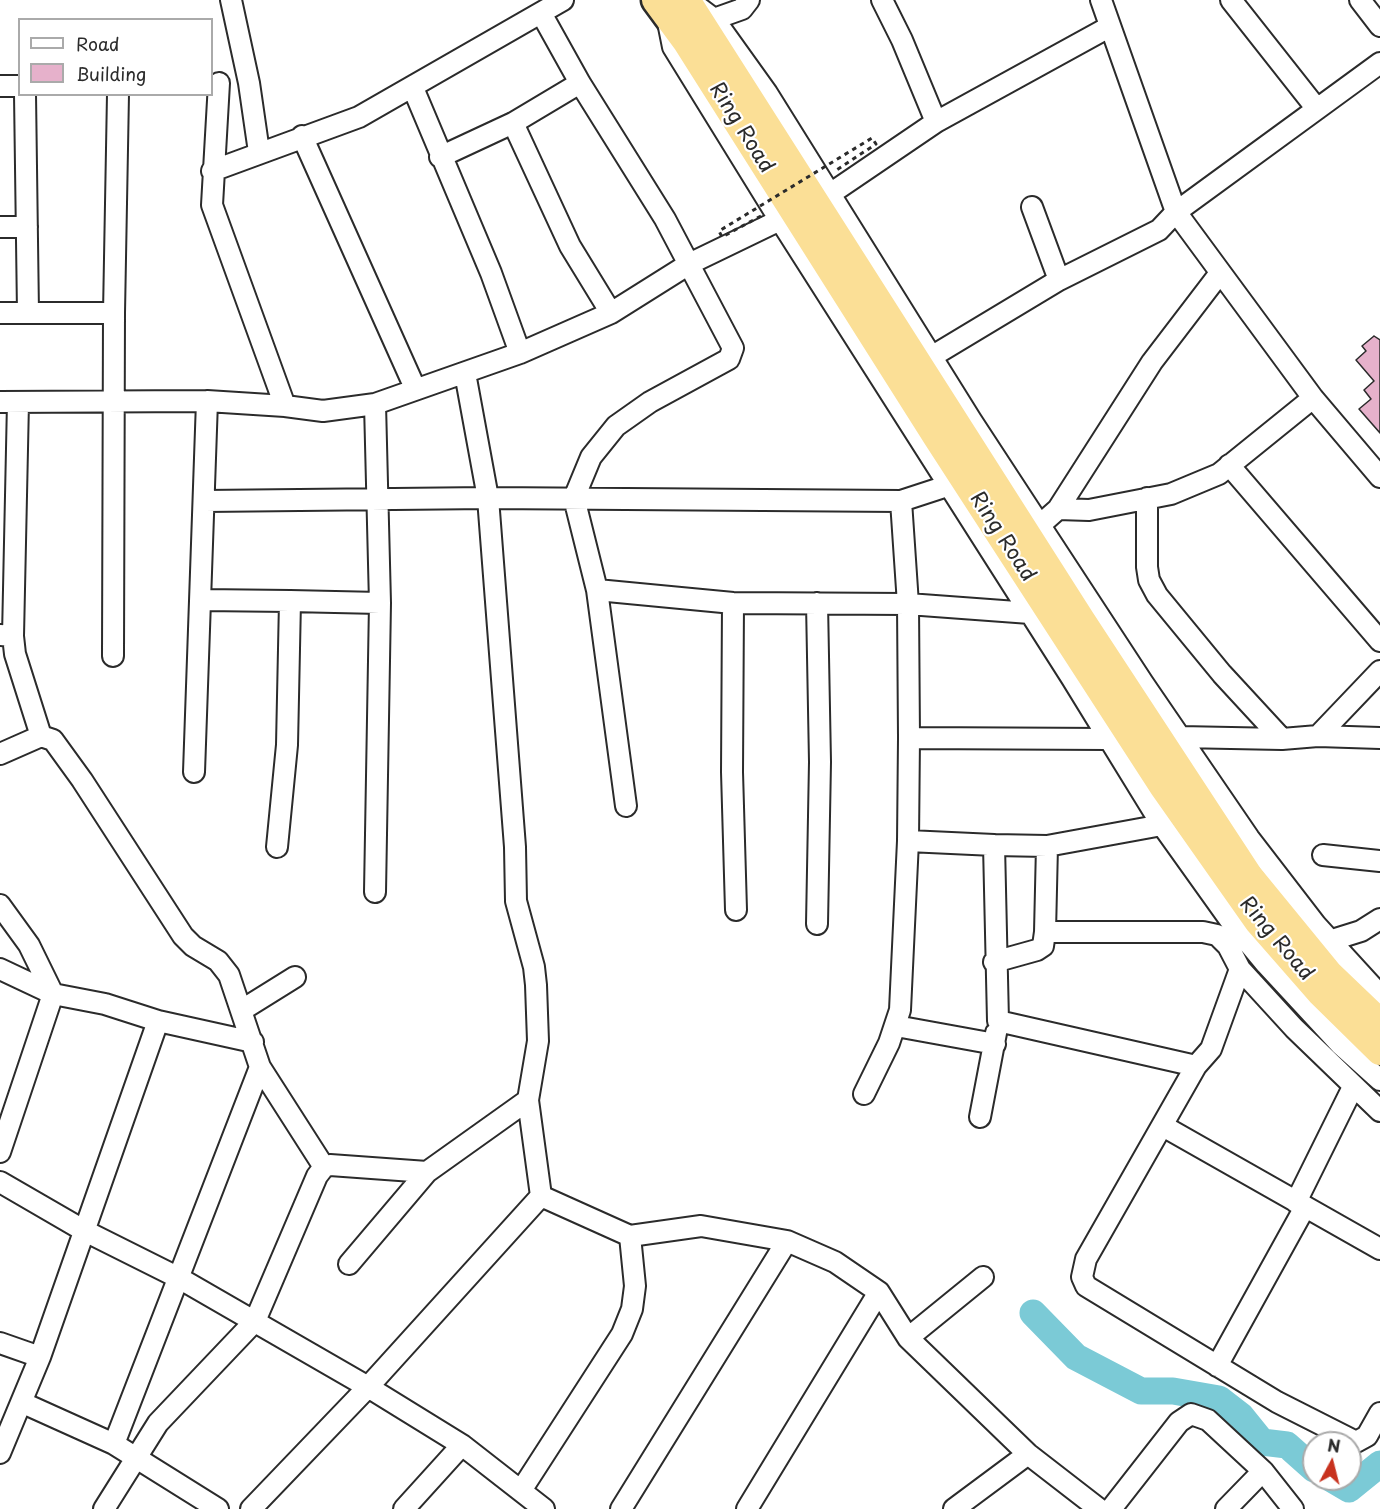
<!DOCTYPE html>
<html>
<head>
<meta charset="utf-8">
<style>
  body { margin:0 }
  #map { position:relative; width:1380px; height:1509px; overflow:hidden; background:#fff; font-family:"Playpen Sans",sans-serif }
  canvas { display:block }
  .legend { position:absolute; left:18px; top:18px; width:195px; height:78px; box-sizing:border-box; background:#fff; border:2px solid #aaa; margin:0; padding:8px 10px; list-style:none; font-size:18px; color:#2b2b2b }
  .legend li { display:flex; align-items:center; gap:12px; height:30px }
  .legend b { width:30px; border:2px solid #aaa }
  .north { position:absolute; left:1302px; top:1431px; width:60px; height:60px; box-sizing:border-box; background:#fff; border:2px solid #aaa; border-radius:50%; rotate:7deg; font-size:16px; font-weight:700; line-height:24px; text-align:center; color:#2b2b2b }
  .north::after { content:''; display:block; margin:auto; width:21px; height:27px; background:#c8321e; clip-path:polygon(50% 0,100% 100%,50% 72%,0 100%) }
</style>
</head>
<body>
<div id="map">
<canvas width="1380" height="1509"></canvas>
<ul class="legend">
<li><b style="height:8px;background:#fff"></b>Road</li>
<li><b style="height:16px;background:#e6b1cb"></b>Building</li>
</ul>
<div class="north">N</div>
</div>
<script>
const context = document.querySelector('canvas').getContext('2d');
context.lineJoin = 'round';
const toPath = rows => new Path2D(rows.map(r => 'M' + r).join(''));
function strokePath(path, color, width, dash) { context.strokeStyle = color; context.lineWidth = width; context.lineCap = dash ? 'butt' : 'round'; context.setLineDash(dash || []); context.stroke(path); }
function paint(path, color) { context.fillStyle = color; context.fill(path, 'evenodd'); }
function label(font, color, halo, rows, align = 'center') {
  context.font = font + ' "Playpen Sans",sans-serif'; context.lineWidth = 4.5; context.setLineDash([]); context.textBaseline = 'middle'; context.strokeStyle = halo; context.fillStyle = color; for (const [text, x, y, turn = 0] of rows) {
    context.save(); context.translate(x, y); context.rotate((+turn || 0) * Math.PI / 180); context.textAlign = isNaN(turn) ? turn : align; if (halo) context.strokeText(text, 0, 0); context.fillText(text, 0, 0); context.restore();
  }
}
strokePath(toPath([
  [1033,1313,1076,1357,1141,1391,1173,1391,1219,1399,1241,1416,1262,1442,1287,1445,1314,1469],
  [1332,1479,1349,1489,1380,1464]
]), '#7bcad6', 27);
const building = toPath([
  [1374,336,1380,340,1380,433,1359,409,1371,399,1364,390,1374,381,1356,360,1366,351,1362,346,1374,336]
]);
paint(building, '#e6b1cb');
strokePath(building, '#2b2b2b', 1.5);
const minor = toPath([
  [231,0,249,83,259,152],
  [882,0,902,40,936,122],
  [1101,0,1176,212,1313,398,1380,477],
  [1231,0,1317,109],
  [1360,0,1380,26],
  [698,7,714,19,767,93,971,420,1143,683,1249,838,1316,925,1380,995],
  [541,13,580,83,665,219,733,348,729,359,650,402,616,426,591,457,574,498,597,590],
  [714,19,742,9,749,0],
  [668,22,673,47,773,209,1071,677,1162,825,1232,923,1266,964,1340,1044,1380,1080],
  [219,83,212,205,285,406],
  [0,86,20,86],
  [413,88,491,273,520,353],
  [25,94,28,313],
  [513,123,570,246,611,313],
  [302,136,415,388],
  [440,157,513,123,580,83],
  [212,171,359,117,563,0],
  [830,194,936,122,1109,27],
  [1032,207,1059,280],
  [0,227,27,227],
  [0,313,114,313],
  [931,357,1059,280,1159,230,1176,212,1380,63],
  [0,402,207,401,285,406,323,411,375,404,520,353,611,313,689,264,780,220],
  [375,404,380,603,375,892],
  [1229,465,1380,641],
  [1147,498,1147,567,1149,580,1157,595,1222,674,1282,739],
  [205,501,488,498,901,501,908,604,909,738,908,841,900,1010,889,1043,864,1094],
  [901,501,950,485],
  [1058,509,1089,510,1171,494,1219,474,1313,398],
  [1040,525,1058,509,1152,362,1220,273],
  [202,600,290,601,287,745,277,847],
  [290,601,380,603],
  [733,603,732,772,736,910],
  [817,603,820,762,817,924],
  [0,635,13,636,15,654,41,736,53,740,82,780,183,936,193,946,218,961,229,975,260,1067,324,1167],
  [13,636,18,402],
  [113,656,114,313,118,94],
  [1318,736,1380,738],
  [1180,737,1282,739,1318,736,1380,671],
  [909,738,1108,739],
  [0,754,41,736],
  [194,772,207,401],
  [626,806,597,590,733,603,908,604,1030,613],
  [908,841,994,845,998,1021,1196,1066],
  [994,845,1047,846,1162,825],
  [1323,855,1380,861],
  [0,905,29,945,53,994,0,1152],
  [1045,932,1047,846],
  [1329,941,1361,931,1380,919],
  [994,962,1037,950,1043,946,1045,932,1203,932,1217,935,1228,946,1240,969,1211,1049,1196,1066,1086,1259,1082,1277,1086,1286,1277,1402,1356,1442,1367,1436,1380,1413],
  [0,969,53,994,105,1004,158,1021,253,1042],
  [1240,969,1294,1028,1380,1111],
  [242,1010,295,977],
  [896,1026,995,1044],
  [980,1117,996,1033],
  [1163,1126,1380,1249],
  [0,1182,83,1230,179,1278,368,1387,462,1445,544,1509],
  [541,1196,630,1236,701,1226,787,1241,835,1262,879,1292,908,1338,1028,1454,1099,1509],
  [1296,1202,1353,1087],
  [349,1264,427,1172],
  [908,1338,983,1277],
  [0,1343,40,1357],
  [1217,1366,1305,1207],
  [23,1403,114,1444,218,1509],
  [114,1444,260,1067],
  [0,1453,40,1357,158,1021],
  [522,1489,622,1334,632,1309,635,1286,630,1236],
  [104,1509,158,1423,255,1321,317,1176,324,1167,330,1165,427,1172,528,1100],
  [251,1509,368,1387,541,1196,528,1100,538,1041,536,985,534,967,516,901,515,847,488,498,465,373],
  [404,1509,462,1445],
  [621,1509,787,1241],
  [747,1509,879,1292],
  [954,1509,1028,1454],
  [1111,1509,1179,1422,1191,1414,1208,1420,1263,1471,1293,1509],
  [1226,1509,1263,1471]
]);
const highway = toPath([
  [656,0,687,42,937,437,1163,786,1258,921,1321,993,1380,1051],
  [686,0,1081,620,1248,875,1329,974,1380,1023]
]);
strokePath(minor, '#2b2b2b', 24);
strokePath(highway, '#2b2b2b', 33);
strokePath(minor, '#fff', 20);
strokePath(highway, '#fbdf96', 28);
strokePath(toPath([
  [761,216,722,237,719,231,872,138,876,144,835,171]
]), '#2b2b2b', 3, [4.5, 4.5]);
label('21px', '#2b2b2b', '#fff', [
  ["Ring Road",741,128,58],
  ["Ring Road",1002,537,57],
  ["Ring Road",1276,939,50]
]);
</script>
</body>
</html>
